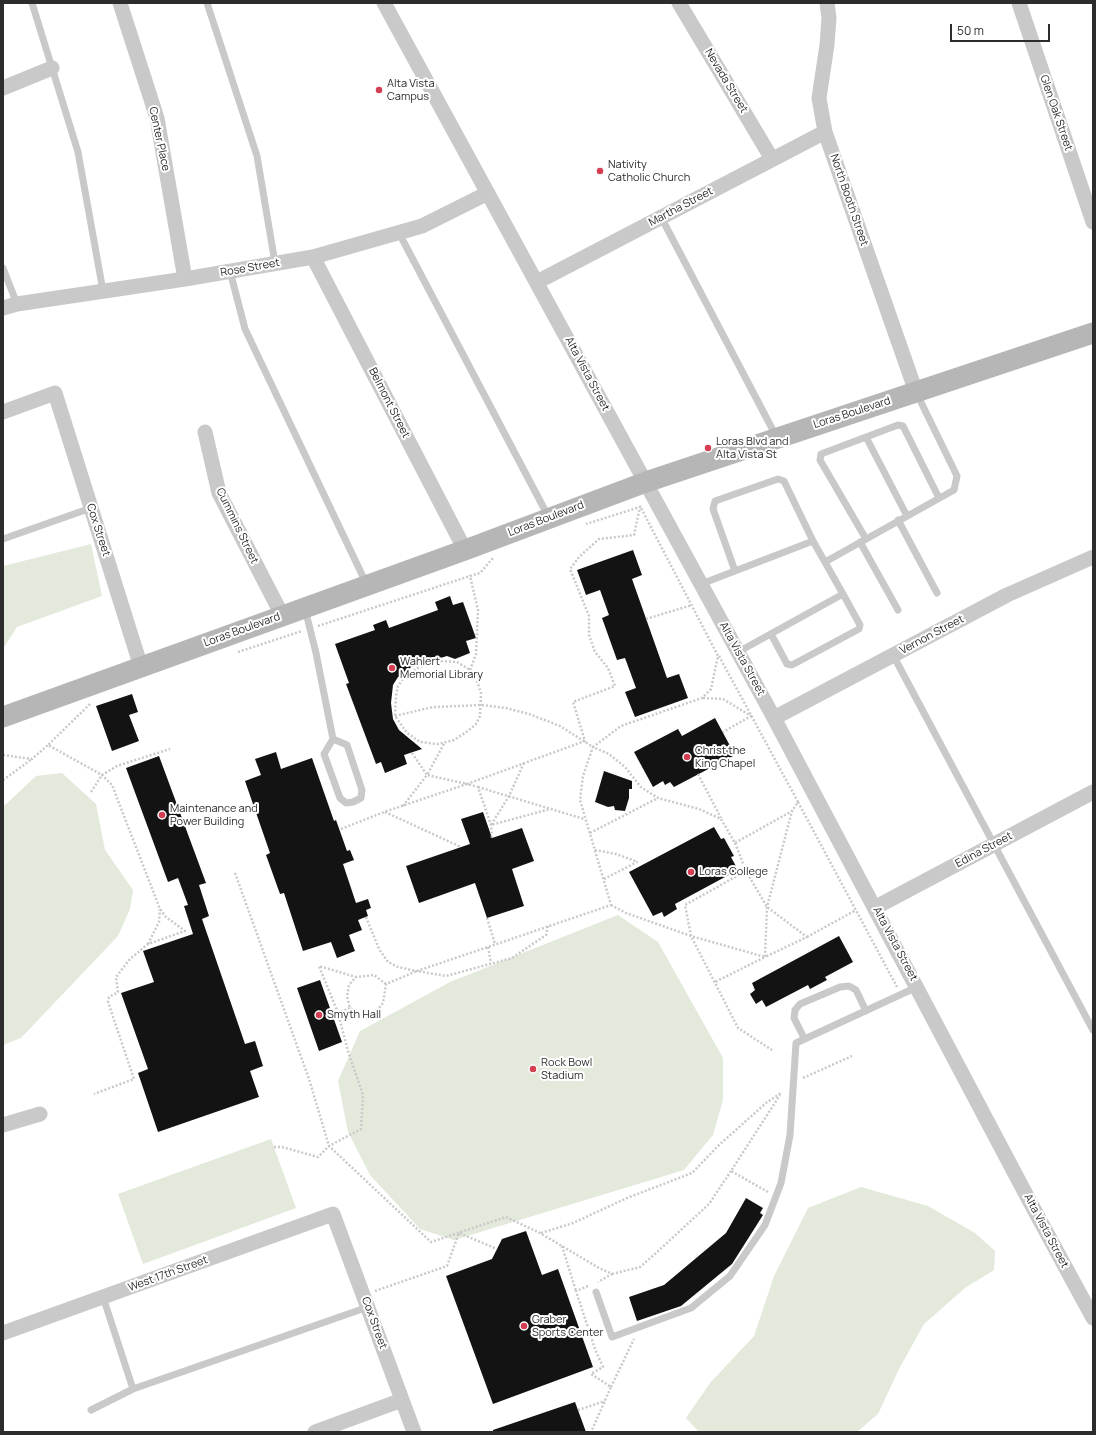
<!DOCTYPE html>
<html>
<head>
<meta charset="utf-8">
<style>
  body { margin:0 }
  #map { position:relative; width:1096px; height:1435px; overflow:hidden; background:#fff; font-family:Manrope,sans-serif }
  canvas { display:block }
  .frame { position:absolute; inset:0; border:4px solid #2c2c2c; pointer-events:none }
  .scale { position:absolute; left:950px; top:24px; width:100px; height:18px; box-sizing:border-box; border:2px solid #2c2c2c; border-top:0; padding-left:5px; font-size:12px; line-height:14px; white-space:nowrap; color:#2c2c2c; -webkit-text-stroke:3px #fff; paint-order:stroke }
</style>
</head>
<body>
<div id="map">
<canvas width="1096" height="1435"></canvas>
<div class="frame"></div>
<div class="scale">50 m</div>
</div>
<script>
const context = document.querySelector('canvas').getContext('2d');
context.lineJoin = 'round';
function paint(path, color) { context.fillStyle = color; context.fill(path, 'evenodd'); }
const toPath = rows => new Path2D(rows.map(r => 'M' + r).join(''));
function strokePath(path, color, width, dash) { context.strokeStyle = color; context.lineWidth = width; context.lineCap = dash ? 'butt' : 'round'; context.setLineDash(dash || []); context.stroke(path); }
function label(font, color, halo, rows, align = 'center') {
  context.font = font + ' Manrope,sans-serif'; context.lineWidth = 4; context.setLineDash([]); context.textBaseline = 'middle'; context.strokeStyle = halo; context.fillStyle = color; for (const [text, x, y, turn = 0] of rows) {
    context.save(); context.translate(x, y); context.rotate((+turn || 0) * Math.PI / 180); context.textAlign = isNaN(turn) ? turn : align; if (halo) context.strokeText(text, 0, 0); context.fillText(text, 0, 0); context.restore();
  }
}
paint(toPath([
  [91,544,102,596,17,627,3,649,3,566],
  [62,773,96,804,105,850,133,890,130,909,118,936,21,1038,3,1045,3,807,36,776],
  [618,915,658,942,723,1058,723,1100,713,1135,684,1170,454,1240,420,1229,370,1175,348,1132,338,1081,360,1031,450,982],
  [271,1139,296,1208,143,1264,118,1194],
  [861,1187,928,1206,975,1233,995,1251,994,1270,965,1288,924,1324,899,1369,878,1414,857,1432,699,1432,686,1418,710,1383,754,1336,774,1276,808,1208]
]), '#e3e9db');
paint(toPath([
  [633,550,642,575,632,579,667,678,679,674,688,698,635,717,625,692,636,688,625,658,617,660,602,618,609,615,600,590,586,595,577,570],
  [450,596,453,605,463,602,476,638,466,641,470,653,455,659,447,656,411,667,405,674,398,677,393,685,391,703,393,719,399,730,422,749,404,755,407,764,385,773,381,762,376,764,346,684,349,683,335,644,375,630,373,625,386,620,389,628,438,610,435,602],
  [132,694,138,712,129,715,139,741,112,751,96,706],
  [715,718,735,755,674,787,670,782,665,785,663,781,653,787,634,752,678,729,682,736],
  [276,752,281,769,312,758,334,821,336,820,347,851,350,850,354,860,343,864,356,903,368,899,371,908,366,910,368,916,358,920,362,930,349,935,355,951,337,958,331,942,303,951,284,893,280,894,266,855,270,853,245,781,261,775,255,759],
  [159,756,206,883,199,885,209,916,202,919,245,1044,255,1041,263,1066,250,1071,259,1097,158,1132,138,1073,148,1069,121,993,154,982,143,951,193,934,184,906,188,905,178,878,168,882,126,768],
  [604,771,632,781,632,789,629,789,629,798,625,811,615,810,614,806,608,807,595,802],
  [483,812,492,838,522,828,534,861,512,869,524,906,487,918,475,883,419,903,406,866,470,844,461,819],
  [714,827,721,839,724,838,734,856,731,857,738,870,675,904,677,909,664,917,662,912,653,916,629,872],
  [839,936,853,962,825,977,827,980,810,989,808,985,766,1007,762,1000,756,1004,750,994,755,990,752,983],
  [320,980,342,1042,319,1051,297,988],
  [746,1198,763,1208,760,1213,763,1215,732,1264,681,1306,637,1321,629,1297,664,1285,726,1233],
  [526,1231,542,1275,558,1269,593,1367,493,1404,446,1276,492,1259,502,1239],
  [575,1402,586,1432,493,1432,493,1430]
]), '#131313');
strokePath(toPath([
  [646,619,692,605],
  [318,626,470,576],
  [238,652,302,631],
  [719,656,798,802,792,811],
  [441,661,457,662,470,670,477,681,481,693,480,716,476,724,468,731,454,740,438,744,420,742,407,733,395,716,396,696,398,686,403,679,419,667,441,661],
  [470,670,476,654,478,610,470,576,480,573,493,558],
  [703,698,723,699,751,716,723,732],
  [90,704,48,745,102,775,112,785,160,909,166,917,185,931,148,944,130,959,116,977,118,992,109,997,108,1002,134,1079,94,1094],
  [395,716,433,707,482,705,506,708,529,714,560,726,593,747,621,726,702,698,711,689,718,656,640,506],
  [412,753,427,775,445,742],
  [3,755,32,759,48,745],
  [524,763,509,796,491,825,550,809],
  [698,774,721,818],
  [3,780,32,759],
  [478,787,584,819],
  [91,792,102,775,117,766,170,749],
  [798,802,897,987],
  [403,806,427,775,467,784,585,741,573,702,615,686,608,668,595,652,589,635,589,616,570,569,579,557,599,539,634,535,640,507,586,524],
  [385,812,461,847],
  [341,829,384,812,467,784,478,787,491,825,492,838],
  [590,833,658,798],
  [735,843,746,871],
  [595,850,616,854,638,862],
  [235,873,309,1079,329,1146,431,1242,506,1217,540,1233,599,1268,612,1274,598,1282],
  [604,879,637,862],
  [611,905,626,913,691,936,738,1028,772,1050],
  [366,917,379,949,388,962,398,967,416,971],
  [487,918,495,944],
  [548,926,546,935,512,958,446,976,417,971,488,947,611,905,580,800,583,776,593,747,609,754,625,767,641,787,658,798,699,809,721,819,735,843,792,811,767,907,765,957,807,937,767,907,746,871,685,905,691,936,765,957,715,982],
  [807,937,856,910],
  [148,944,159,922,160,909],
  [488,947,491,963],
  [386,984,374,975,356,977,349,985,347,996,350,1008,362,1014,376,1012,383,1003,386,984,417,971],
  [338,1013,319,966,356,977],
  [803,1078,852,1056],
  [274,1147,282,1147,318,1157,329,1146,361,1129,363,1095,348,1051,338,1013,350,1008],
  [768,1192,731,1171,780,1095],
  [541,1233,573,1223,627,1198,692,1173,718,1146,766,1103,781,1093],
  [562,1246,576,1291],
  [612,1274,640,1267,656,1253,709,1204,731,1171],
  [588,1286,576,1291,595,1349,603,1367,591,1374,611,1387,591,1432],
  [375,1291,447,1266,459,1233,497,1249],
  [611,1387,634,1339],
  [578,1410,605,1401]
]), '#c9c9c9', 2.5, [2, 2]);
strokePath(toPath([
  [32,3,78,152,103,291],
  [207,3,257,156,275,263],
  [661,217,776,436],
  [399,233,548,516],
  [3,268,17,304],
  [230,271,245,329,366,583],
  [866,437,907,516],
  [898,520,937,593],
  [3,539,91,508],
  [866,539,820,460,821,454,898,425,903,426,939,498],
  [813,541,735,571,713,509,715,501,778,479,784,481,813,541,843,594],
  [860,542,898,610],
  [825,562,954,490,957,476,917,394],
  [701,584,735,571],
  [305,609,316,653,333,739,347,745,362,790,361,798,353,802,346,803,340,798,324,754,333,739],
  [738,652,843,594,860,625,859,629,792,665,787,664,771,634],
  [893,655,1093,1030],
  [804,1038,794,1018,795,1010,800,1004,840,987,849,986,856,990,866,1011],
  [596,1292,612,1337,691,1308,730,1276,765,1225,781,1183,790,1135,796,1043,917,987],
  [133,1389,368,1307],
  [91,1410,133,1389,103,1297]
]), '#c9c9c9', 7);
strokePath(toPath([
  [120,3,157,118,185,279],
  [384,3,774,718,1030,1202,1093,1318],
  [679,3,772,159],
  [827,3,829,18,827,45,819,98,825,132,916,392],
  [1019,3,1093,222],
  [3,88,52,68],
  [313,257,465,550],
  [537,282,825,132],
  [3,308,17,304,185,279,313,257,422,226,488,193],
  [3,412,55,393,141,667],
  [205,432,219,493,282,615],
  [774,718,1007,595,1093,557],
  [876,907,1093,792],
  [3,1125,40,1114],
  [3,1333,333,1214,414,1432],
  [315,1432,402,1400]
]), '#c9c9c9', 15);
strokePath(toPath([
  [3,717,465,550,646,482,1093,333]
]), '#b6b6b6', 21);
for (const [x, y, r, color] of [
  [379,90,4,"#d43e52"],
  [600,171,4,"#d43e52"],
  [708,448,4,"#d43e52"],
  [392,668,4,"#d43e52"],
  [687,757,4,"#d43e52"],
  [162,815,4,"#d43e52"],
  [691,872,4,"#d43e52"],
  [319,1015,4,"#d43e52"],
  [533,1069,4,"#d43e52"],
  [524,1326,4,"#d43e52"]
]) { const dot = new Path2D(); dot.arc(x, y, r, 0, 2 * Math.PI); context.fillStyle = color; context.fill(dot); strokePath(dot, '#fff', 1.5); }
label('11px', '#2c2c2c', '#fff', [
  ["Nevada Street",726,81,59],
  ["Glen Oak Street",1056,113,71],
  ["Center Place",159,139,78],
  ["North Booth Street",849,200,71],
  ["Martha Street",681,207,-28],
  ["Rose Street",250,268,-10],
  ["Alta Vista Street",587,374,62],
  ["Belmont Street",389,403,63],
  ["Loras Boulevard",852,413,-18],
  ["Loras Boulevard",546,519,-21],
  ["Cummins Street",237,526,64],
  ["Cox Street",98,530,72],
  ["Loras Boulevard",242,630,-20],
  ["Vernon Street",932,635,-28],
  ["Alta Vista Street",742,659,61],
  ["Edina Street",984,850,-28],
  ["Alta Vista Street",895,944,62],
  ["Alta Vista Street",1046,1231,62],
  ["West 17th Street",168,1274,-20],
  ["Cox Street",374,1323,70]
]);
label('11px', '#2c2c2c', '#fff', [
  ["Alta Vista",387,84],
  ["Campus",387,97],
  ["Nativity",608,165],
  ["Catholic Church",608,178],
  ["Loras Blvd and",716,442],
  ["Alta Vista St",716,455],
  ["Wahlert",400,662],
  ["Memorial Library",400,675],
  ["Christ the",695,751],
  ["King Chapel",695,764],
  ["Maintenance and",170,809],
  ["Power Building",170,822],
  ["Loras College",699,872],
  ["Smyth Hall",327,1015],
  ["Rock Bowl",541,1063],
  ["Stadium",541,1076],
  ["Graber",532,1320],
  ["Sports Center",532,1333]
], 'left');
</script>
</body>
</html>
